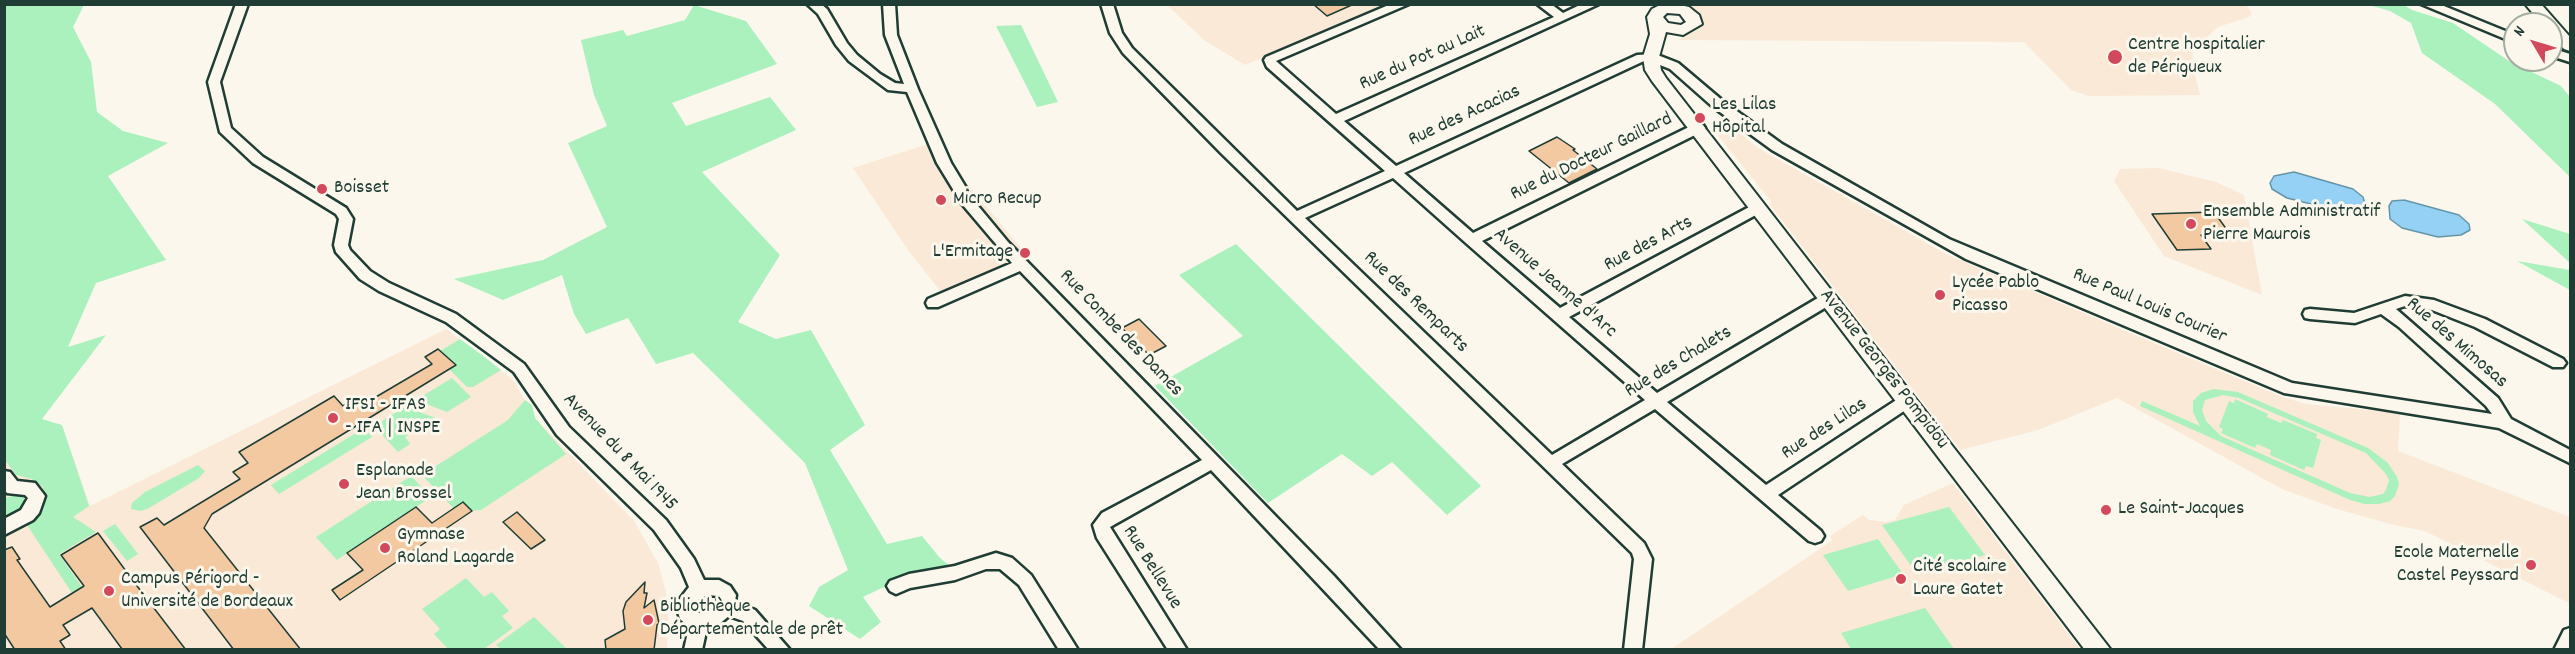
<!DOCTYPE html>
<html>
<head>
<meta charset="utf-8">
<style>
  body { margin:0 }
  #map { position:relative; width:2575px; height:654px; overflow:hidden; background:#fbf7ec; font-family:Dekko,sans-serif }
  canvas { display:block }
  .frame { position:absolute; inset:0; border:6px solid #1f3d34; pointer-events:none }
  .north { position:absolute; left:2503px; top:12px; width:60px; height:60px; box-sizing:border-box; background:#fbf7ec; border:2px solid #a3ada2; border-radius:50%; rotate:308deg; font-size:16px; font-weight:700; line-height:24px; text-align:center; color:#1f3d34 }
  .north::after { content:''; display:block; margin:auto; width:21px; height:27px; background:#d1495b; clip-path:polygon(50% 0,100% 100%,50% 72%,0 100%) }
</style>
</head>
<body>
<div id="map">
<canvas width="2575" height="654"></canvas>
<div class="frame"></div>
<div class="north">N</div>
</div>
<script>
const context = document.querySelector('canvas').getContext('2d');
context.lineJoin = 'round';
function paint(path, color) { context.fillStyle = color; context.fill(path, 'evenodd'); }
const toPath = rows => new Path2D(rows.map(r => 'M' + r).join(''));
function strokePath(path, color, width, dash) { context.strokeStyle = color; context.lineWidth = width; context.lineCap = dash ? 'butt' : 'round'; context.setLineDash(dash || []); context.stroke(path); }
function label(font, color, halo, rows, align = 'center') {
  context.font = font + ' Dekko,sans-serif'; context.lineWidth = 6; context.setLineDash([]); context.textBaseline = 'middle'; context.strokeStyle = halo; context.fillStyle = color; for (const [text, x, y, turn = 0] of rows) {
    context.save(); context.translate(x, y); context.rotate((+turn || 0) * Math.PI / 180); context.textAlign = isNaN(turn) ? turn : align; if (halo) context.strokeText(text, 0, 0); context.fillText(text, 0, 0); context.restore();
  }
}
paint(toPath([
  [1683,4,2245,4,2252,13,2249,17,2218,27,2193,50,2192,64,2200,95,2089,96,2071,90,2024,42,1678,40,1702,27,1699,13],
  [1167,5,1391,5,1245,65,1204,40],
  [1734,128,1758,148,1946,254,2135,335,2280,396,2306,404,2400,413,2398,451,2570,517,2569,603,2425,531,2394,525,2337,509,2282,489,2117,398,2038,430,1960,450,1770,205,1771,201,1716,133],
  [941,140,954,168,1027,255,942,293,908,250,853,168],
  [2158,168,2216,182,2244,195,2262,295,2164,256,2114,181,2120,169],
  [446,329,513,380,535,418,634,521,658,563,666,592,668,618,667,649,5,649,4,444,62,425,90,506],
  [1953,483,2080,649,1670,650,1833,540,1830,536,1863,515,1869,520,1886,522,1895,520,1904,505]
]), '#f9e9d6');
paint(toPath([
  [5,5,84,5,73,27,91,62,97,112,123,131,168,143,108,176,166,260,96,283,68,347,106,335,42,419,62,425,89,506,73,517,96,532,59,554,82,587,72,593,25,522,44,501,43,487,32,479,16,475,5,460],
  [694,5,746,21,777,64,672,103,686,126,770,97,796,130,702,172,780,255,738,322,776,339,811,330,865,425,830,450,887,544,922,536,940,558,954,569,905,577,863,597,881,622,860,639,809,606,819,587,848,570,805,463,693,353,656,364,628,318,586,334,574,314,562,275,503,300,454,279,543,260,607,227,568,143,607,126,594,95,581,40,623,30,627,36,685,20],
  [2369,5,2404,5,2412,10,2453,23,2509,61,2561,86,2570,97,2570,177,2495,104,2422,53,2411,23,2390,11],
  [1021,25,1058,102,1037,107,996,26],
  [2522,219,2570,234,2570,263],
  [1236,244,1481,486,1447,515,1392,462,1372,476,1342,454,1268,503,1155,386,1243,336,1179,275],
  [2517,261,2570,270,2570,290],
  [460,339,482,355,501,370,473,387,467,387,449,369,455,364,445,355,438,360,440,351],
  [452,378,471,397,447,412,416,400],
  [2214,389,2238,392,2368,448,2388,463,2397,477,2399,484,2395,496,2390,501,2379,504,2365,504,2350,500,2140,406,2142,401,2200,426,2193,412,2193,401,2201,393],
  [2223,395,2239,398,2366,453,2386,474,2389,480,2386,490,2383,494,2370,497,2350,493,2221,436,2206,421,2202,410,2205,400],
  [2235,399,2268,414,2267,417,2281,423,2283,420,2317,434,2316,438,2321,440,2313,468,2306,466,2304,470,2270,455,2271,450,2257,444,2255,448,2221,433,2223,429,2219,427,2229,401,2234,403],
  [525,400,532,405,535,418,566,454,481,510,471,511,462,517,422,475,508,420],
  [405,407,436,418,405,437,410,444,398,452,374,426],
  [364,428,372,437,279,494,271,485],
  [198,465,205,471,199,478,149,508,141,511,131,509,132,503,145,492],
  [411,476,431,497,337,560,316,537],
  [16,495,24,498,25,505,17,513,5,520,5,498],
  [1949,507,1985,555,1917,574,1882,525],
  [115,524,138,554,127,561,103,531],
  [1878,539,1903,574,1848,591,1823,555],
  [466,578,484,597,492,592,509,611,502,616,513,628,484,649,448,649,434,634,440,629,422,609],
  [1925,608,1954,649,1851,649,1841,633],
  [534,617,567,649,501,649,496,645]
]), '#abf1bd');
const water = toPath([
  [2294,172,2353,189,2363,197,2366,207,2362,212,2343,212,2287,198,2272,189,2270,183,2274,176,2294,172],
  [2404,200,2459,215,2469,224,2470,230,2461,235,2438,237,2402,228,2390,219,2389,206,2392,201,2404,200]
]);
paint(water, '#94d1f5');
strokePath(water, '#6596a8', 1.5);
const building = toPath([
  [1313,4,1354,4,1327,16,1313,4],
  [1557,137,1575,149,1573,150,1597,169,1569,183,1529,151,1557,137],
  [2214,212,2230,234,2201,235,2211,249,2177,250,2152,214,2214,212],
  [1139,319,1166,346,1149,355,1122,328,1139,319],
  [438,349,456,365,212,514,204,528,301,650,234,650,140,527,157,518,164,525,240,479,233,472,248,463,239,452,334,396,343,406,357,397,364,404,432,364,425,357,438,349],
  [463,502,472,511,340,600,332,590,363,570,347,553,416,507,432,523,463,502],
  [517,512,545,540,531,549,503,522,517,512],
  [98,533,134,582,186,650,122,649,92,608,63,625,70,635,60,641,66,650,15,650,4,633,4,550,12,547,20,559,17,560,50,607,84,586,61,555,98,533],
  [645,582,644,593,647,593,644,608,654,600,659,623,657,625,654,650,606,650,605,640,625,629,623,611,626,602,645,582]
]);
paint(building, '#f3c9a2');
strokePath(building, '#1f3d34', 1.5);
const minor = toPath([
  [236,4,248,4,220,82,231,128,263,157,346,208,353,219,348,245,350,250,370,271,389,283,456,314,524,364,569,427,666,520,694,559,704,580,719,580,730,586,736,595,735,602,755,610,790,650,769,650,743,621,729,616,718,625,707,627,702,650,684,650,689,627,680,619,676,604,689,587,681,568,654,530,557,435,514,372,446,322,379,291,360,279,336,252,334,245,339,219,336,214,253,163,220,132,208,82,236,4],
  [708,595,718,596,717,604,708,612,697,613,694,606,699,599,708,595],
  [807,4,821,4,827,9,847,43,857,55,880,74,895,83,904,84,885,35,883,4,895,4,897,35,918,89,951,163,974,201,1008,242,1334,576,1401,650,1380,650,1211,470,1110,527,1187,650,1168,650,1097,538,1093,525,1102,513,1202,460,1020,271,938,307,928,307,926,303,928,299,1012,263,962,204,937,163,907,92,888,90,849,61,836,45,818,14,807,4],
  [1101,4,1113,4,1122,33,1132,48,1297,211,1385,171,1267,67,1264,60,1266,57,1391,4,1409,4,1276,61,1336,114,1554,17,1537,4,1551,4,1563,13,1582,4,1599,4,1344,121,1396,166,1637,55,1655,54,1678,63,1723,101,1782,144,1949,239,2292,383,2492,414,2486,406,2399,327,2381,314,2355,323,2310,319,2305,318,2303,314,2305,310,2310,309,2354,313,2405,296,2434,300,2485,319,2563,359,2566,363,2563,367,2553,367,2475,327,2432,310,2405,306,2396,309,2498,398,2511,419,2570,450,2570,463,2499,428,2284,393,1966,259,1772,150,1713,107,1670,69,1650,61,1644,61,1404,173,1473,233,1693,125,1703,125,1705,128,1703,131,1482,241,1560,308,1753,205,1763,205,1765,208,1763,211,1569,317,1657,393,1823,295,1833,295,1835,299,1833,303,1667,402,1766,485,1901,397,1907,395,1913,397,1915,401,1913,405,1778,495,1821,531,1824,536,1821,541,1815,543,1809,541,1655,409,1562,464,1644,543,1652,559,1642,650,1624,650,1634,559,1632,553,1221,153,1123,53,1110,33,1101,4],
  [1393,178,1466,243,1645,400,1552,455,1305,218,1393,178],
  [2421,4,2439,4,2515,35,2515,43,2421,4],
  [2551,48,2570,54,2570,62,2551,56,2551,48],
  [4,471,10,472,17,481,35,483,45,496,39,513,33,520,4,535,4,519,21,510,28,498,25,495,7,493,4,489,4,471],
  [996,553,1012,558,1031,575,1078,650,1059,650,1019,585,1000,569,986,569,955,580,910,588,896,594,890,591,887,586,890,581,909,574,955,566,996,553],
  [2570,628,2570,650,2554,650,2564,630,2570,628]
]);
const major = toPath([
  [1676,4,1689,7,1699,15,1702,24,1683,35,1666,32,1659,57,1661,70,1666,78,2111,650,2085,650,1652,81,1645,70,1643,57,1650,34,1647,17,1652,9,1660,5,1676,4],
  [1667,13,1680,14,1686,22,1681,25,1668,23,1663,17,1667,13],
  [2525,4,2541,4,2570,37,2570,51,2564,49,2551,34,2551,24,2542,24,2525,4]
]);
strokePath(minor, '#1f3d34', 5);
strokePath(major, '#1f3d34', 4);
paint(minor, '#fbf7ec');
paint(major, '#fbf7ec');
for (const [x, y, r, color] of [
  [2115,57,8,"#d1495b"],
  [1700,118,6,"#d1495b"],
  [322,189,6,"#d1495b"],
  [941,200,6,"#d1495b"],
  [2191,224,6,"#d1495b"],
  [1025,253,6,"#d1495b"],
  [1940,295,6,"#d1495b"],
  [333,418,6,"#d1495b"],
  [344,484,6,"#d1495b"],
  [2106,510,6,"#d1495b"],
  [385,548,6,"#d1495b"],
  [2531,565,6,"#d1495b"],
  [1901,579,6,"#d1495b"],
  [109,591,6,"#d1495b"],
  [648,620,6,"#d1495b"]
]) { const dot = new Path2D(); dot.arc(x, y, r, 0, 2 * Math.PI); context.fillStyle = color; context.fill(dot); strokePath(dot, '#fbf7ec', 2); }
label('20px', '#1f3d34', '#fbf7ec', [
  ["Centre hospitalier",2128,46],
  ["de Périgueux",2128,69],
  ["Les Lilas",1712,106],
  ["Hôpital",1712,129],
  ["Boisset",334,189],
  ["Micro Recup",953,200],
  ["Ensemble Administratif",2203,213],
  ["Pierre Maurois",2203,236],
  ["L'Ermitage",1013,253,"right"],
  ["Lycée Pablo",1952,284],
  ["Picasso",1952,307],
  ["IFSI - IFAS",345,406],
  ["- IFA | INSPE",345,429],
  ["Esplanade",356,472],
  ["Jean Brossel",356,495],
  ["Le Saint-Jacques",2118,510],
  ["Gymnase",397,536],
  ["Roland Lagarde",397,559],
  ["Ecole Maternelle",2519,554,"right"],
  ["Castel Peyssard",2519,577,"right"],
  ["Cité scolaire",1913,568],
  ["Laure Gatet",1913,591],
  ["Campus Périgord -",121,580],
  ["Université de Bordeaux",121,603],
  ["Bibliothèque",660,608],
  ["Départementale de prêt",660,631]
], 'left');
label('20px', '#1f3d34', '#fbf7ec', [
  ["Rue du Pot au Lait",1423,59,-24],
  ["Rue des Acacias",1465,117,-25],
  ["Rue du Docteur Gaillard",1592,158,-26],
  ["Rue des Arts",1649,245,-28],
  ["Avenue Jeanne d'Arc",1554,284,41],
  ["Rue des Remparts",1415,303,44],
  ["Rue Paul Louis Courier",2149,307,23],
  ["Rue Combe des Dames",1120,334,46],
  ["Rue des Mimosas",2456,344,41],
  ["Rue des Chalets",1679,363,-31],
  ["Avenue Georges Pompidou",1883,370,52],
  ["Rue des Lilas",1825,430,-33],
  ["Avenue du 8 Mai 1945",619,453,46],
  ["Rue Bellevue",1151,568,58]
]);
</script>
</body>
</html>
